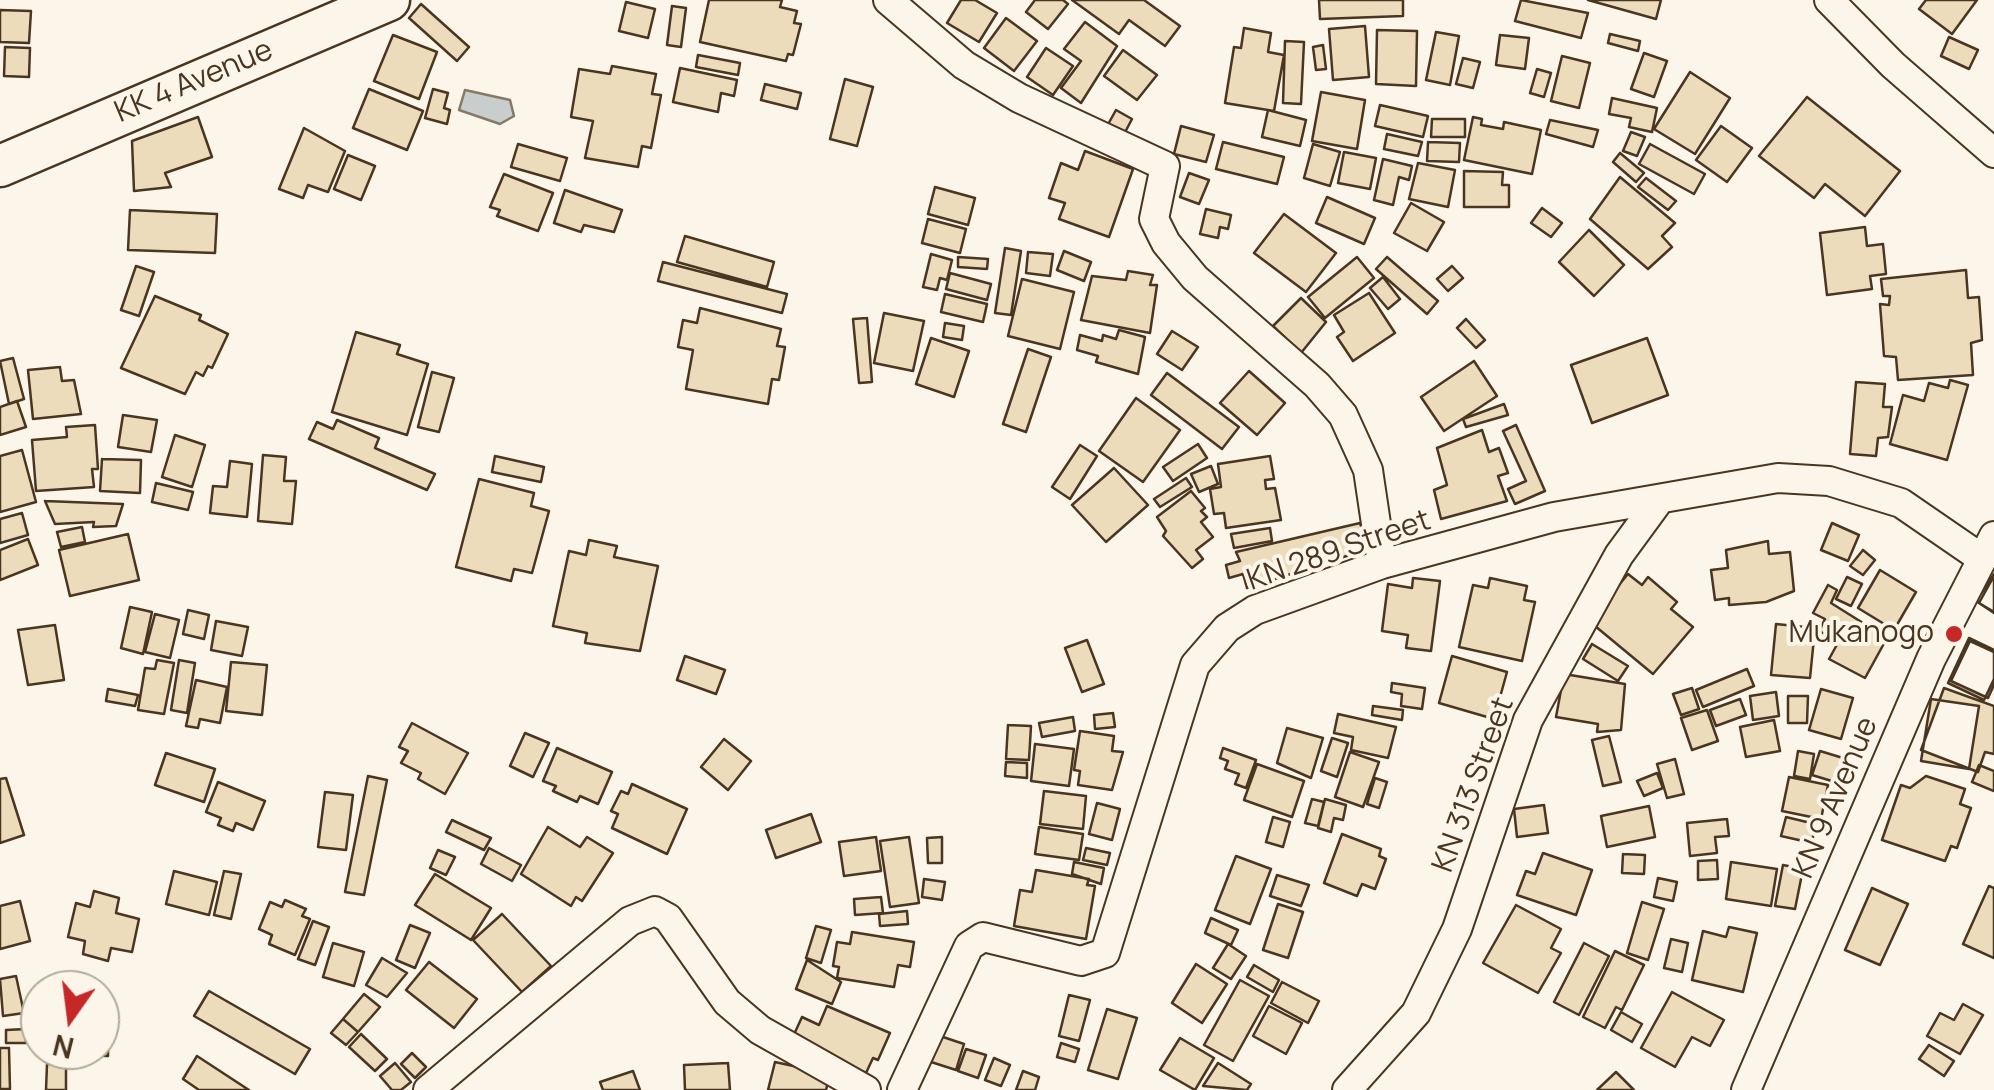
<!DOCTYPE html>
<html>
<head>
<meta charset="utf-8">
<style>
  body { margin:0 }
  #map { position:relative; width:1994px; height:1090px; overflow:hidden; background:#fbf6e9; font-family:Manrope,sans-serif }
  canvas { display:block }
  .north { position:absolute; left:20px; top:970px; width:100px; height:100px; box-sizing:border-box; background:#fbf6e9; border:2px solid #b4a999; border-radius:50%; rotate:194deg; font-size:28px; font-weight:700; line-height:40px; text-align:center; color:#4a3520 }
  .north::after { content:''; display:block; margin:auto; width:35px; height:45px; background:#c62828; clip-path:polygon(50% 0,100% 100%,50% 72%,0 100%) }
</style>
</head>
<body>
<div id="map">
<canvas width="1994" height="1090"></canvas>
<div class="north">N</div>
</div>
<script>
const context = document.querySelector('canvas').getContext('2d');
context.lineJoin = 'round';
function paint(path, color) { context.fillStyle = color; context.fill(path, 'evenodd'); }
const toPath = rows => new Path2D(rows.map(r => 'M' + r).join(''));
function strokePath(path, color, width, dash) { context.strokeStyle = color; context.lineWidth = width; context.lineCap = dash ? 'butt' : 'round'; context.setLineDash(dash || []); context.stroke(path); }
function label(font, color, halo, rows, align = 'center') {
  context.font = font + ' Manrope,sans-serif'; context.lineWidth = 8; context.setLineDash([]); context.textBaseline = 'middle'; context.strokeStyle = halo; context.fillStyle = color; for (const [text, x, y, turn = 0] of rows) {
    context.save(); context.translate(x, y); context.rotate((+turn || 0) * Math.PI / 180); context.textAlign = isNaN(turn) ? turn : align; if (halo) context.strokeText(text, 0, 0); context.fillText(text, 0, 0); context.restore();
  }
}
const water = toPath([
  [465,90,510,100,514,116,500,124,459,110,465,90]
]);
paint(water, '#c9cecd');
strokePath(water, '#887966', 2.5);
const building = toPath([
  [709,0,782,0,780,7,797,11,794,23,801,24,793,55,788,54,786,61,700,42,709,0],
  [961,0,975,0,997,13,979,42,947,23,961,0],
  [1035,0,1063,0,1068,4,1048,29,1026,12,1035,0],
  [1072,0,1144,0,1180,26,1165,46,1129,20,1119,34,1072,0],
  [1319,0,1403,0,1403,16,1320,19,1319,0],
  [1521,0,1588,13,1581,38,1515,21,1521,0],
  [1588,0,1661,0,1656,19,1588,0],
  [1926,0,1977,0,1952,34,1919,9,1926,0],
  [626,2,655,9,648,38,619,31,626,2],
  [421,4,469,47,457,61,409,18,421,4],
  [672,6,686,8,681,47,667,45,672,6],
  [0,10,31,11,29,43,0,42,0,10],
  [1006,18,1037,41,1014,71,984,48,1006,18],
  [1085,22,1117,46,1081,103,1061,88,1081,61,1064,49,1085,22],
  [1365,26,1369,77,1333,80,1329,29,1365,26],
  [1244,28,1271,33,1268,52,1284,55,1274,111,1225,103,1234,47,1241,48,1244,28],
  [1377,30,1417,31,1416,86,1376,84,1377,30],
  [1436,32,1459,36,1450,85,1426,80,1436,32],
  [1610,34,1640,41,1638,51,1608,43,1610,34],
  [393,35,437,52,419,99,374,81,393,35],
  [1500,35,1529,38,1525,69,1496,65,1500,35],
  [1949,37,1978,50,1969,69,1941,56,1949,37],
  [1285,41,1304,42,1301,104,1283,103,1285,41],
  [1323,45,1326,69,1316,70,1313,47,1323,45],
  [5,47,30,48,29,77,4,76,5,47],
  [1046,48,1073,66,1053,95,1027,77,1046,48],
  [1123,50,1157,75,1137,100,1104,76,1123,50],
  [1644,53,1667,61,1654,97,1631,89,1644,53],
  [698,55,740,63,738,75,696,67,698,55],
  [1562,56,1590,63,1579,108,1551,101,1562,56],
  [1463,58,1480,62,1473,88,1456,84,1463,58],
  [612,66,656,74,652,94,661,95,651,148,642,146,638,167,585,158,593,121,571,117,579,69,610,74,612,66],
  [680,68,737,80,734,96,721,93,718,112,673,102,680,68],
  [1537,69,1551,73,1544,97,1530,93,1537,69],
  [1690,72,1730,98,1695,154,1654,129,1690,72],
  [845,79,873,87,857,146,830,139,845,79],
  [765,84,801,93,797,109,761,100,765,84],
  [369,89,423,111,407,150,353,128,369,89],
  [433,89,448,93,444,108,450,110,447,124,425,118,433,89],
  [1321,92,1365,100,1357,149,1312,141,1321,92],
  [1807,97,1900,171,1865,216,1825,184,1814,198,1759,156,1807,97],
  [1612,98,1657,108,1652,132,1629,127,1631,118,1609,114,1612,98],
  [1380,105,1428,116,1423,137,1375,126,1380,105],
  [1116,110,1132,119,1122,138,1106,128,1116,110],
  [1268,110,1306,120,1300,146,1262,137,1268,110],
  [198,117,212,157,165,173,171,187,134,191,132,141,198,117],
  [1473,117,1482,119,1481,125,1503,129,1504,122,1541,130,1532,174,1464,160,1473,117],
  [1432,119,1465,119,1465,137,1431,137,1432,119],
  [1550,120,1598,130,1593,147,1546,134,1550,120],
  [1181,126,1214,135,1206,162,1174,154,1181,126],
  [1721,126,1752,148,1727,182,1696,160,1721,126],
  [304,128,345,151,328,192,308,185,303,198,279,189,304,128],
  [1631,132,1645,137,1637,156,1623,151,1631,132],
  [1387,134,1422,142,1418,156,1384,149,1387,134],
  [1223,142,1284,157,1277,184,1216,169,1223,142],
  [1428,142,1460,143,1459,162,1427,161,1428,142],
  [518,144,567,158,560,181,511,167,518,144],
  [1313,144,1340,152,1330,186,1304,178,1313,144],
  [1650,144,1705,174,1694,194,1639,164,1650,144],
  [1085,151,1133,169,1109,237,1059,219,1065,203,1049,198,1061,163,1078,170,1085,151],
  [1344,152,1376,158,1370,189,1338,183,1344,152],
  [1620,153,1644,173,1636,182,1613,162,1620,153],
  [348,155,375,166,361,200,334,189,348,155],
  [1383,159,1412,166,1409,180,1399,177,1393,205,1374,200,1383,159],
  [1418,163,1455,170,1448,207,1409,199,1418,163],
  [1464,171,1503,172,1502,185,1509,185,1509,207,1464,207,1464,171],
  [1189,173,1209,180,1199,204,1180,197,1189,173],
  [504,174,553,193,538,231,497,216,500,210,490,207,504,174],
  [1620,177,1675,223,1662,236,1672,247,1648,269,1590,219,1620,177],
  [1646,178,1676,201,1668,210,1638,187,1646,178],
  [935,187,975,198,968,225,928,214,935,187],
  [565,190,622,210,614,232,584,225,581,232,554,223,565,190],
  [1327,197,1375,218,1364,244,1316,223,1327,197],
  [1411,203,1444,222,1427,251,1394,233,1411,203],
  [1542,208,1562,223,1551,237,1531,223,1542,208],
  [1206,209,1231,215,1228,229,1220,227,1218,238,1200,234,1206,209],
  [130,210,217,214,215,253,128,250,130,210],
  [1284,214,1336,253,1306,292,1254,253,1284,214],
  [928,219,966,229,960,253,922,243,928,219],
  [1865,227,1867,246,1883,244,1886,274,1870,276,1872,289,1827,295,1820,233,1865,227],
  [1589,230,1624,265,1594,296,1559,262,1589,230],
  [685,236,774,262,767,287,677,262,685,236],
  [1005,248,1021,251,1011,315,995,313,1005,248],
  [1064,251,1091,262,1084,281,1057,270,1064,251],
  [1028,252,1053,254,1050,276,1026,273,1028,252],
  [931,254,952,260,947,280,940,278,937,290,923,287,931,254],
  [958,257,988,259,987,269,958,267,958,257],
  [1357,257,1374,278,1325,318,1308,297,1357,257],
  [1387,257,1438,301,1427,314,1376,269,1387,257],
  [663,262,787,294,782,313,658,281,663,262],
  [136,266,154,272,139,316,121,310,136,266],
  [1452,266,1463,278,1448,291,1437,279,1452,266],
  [1966,270,1968,298,1979,297,1982,340,1971,343,1973,375,1898,380,1896,357,1884,356,1880,304,1889,305,1890,296,1883,296,1881,279,1966,270],
  [1128,271,1153,275,1150,285,1157,285,1150,333,1081,320,1092,276,1126,280,1128,271],
  [950,273,991,284,987,300,946,289,950,273],
  [1383,277,1400,299,1388,309,1370,288,1383,277],
  [1022,279,1074,292,1060,349,1008,336,1022,279],
  [1369,293,1395,333,1353,361,1337,337,1344,332,1334,315,1369,293],
  [945,294,987,304,983,322,941,312,945,294],
  [155,296,201,315,199,320,228,334,212,368,208,366,203,376,196,372,185,394,121,368,155,296],
  [1301,298,1326,322,1301,353,1273,326,1301,298],
  [700,308,781,329,777,346,785,347,779,380,772,379,768,404,686,389,693,350,678,347,683,320,697,323,700,308],
  [884,313,924,321,913,371,874,363,884,313],
  [867,318,872,382,859,383,853,319,867,318],
  [1466,319,1485,340,1476,348,1457,328,1466,319],
  [945,323,964,326,962,340,943,337,945,323],
  [1119,330,1145,337,1138,374,1096,362,1098,356,1077,350,1080,335,1102,341,1103,335,1116,339,1119,330],
  [1172,331,1198,347,1182,370,1157,354,1172,331],
  [356,332,400,345,397,354,428,364,407,435,332,412,356,332],
  [931,338,969,351,954,397,916,384,931,338],
  [1647,338,1668,395,1592,423,1571,365,1647,338],
  [1028,349,1051,357,1026,432,1003,424,1028,349],
  [13,358,24,399,9,404,0,361,13,358],
  [1474,361,1497,396,1444,431,1421,397,1474,361],
  [60,367,62,381,74,380,81,414,33,419,28,370,60,367],
  [1249,371,1285,403,1257,435,1220,403,1249,371],
  [432,372,454,378,439,432,418,427,432,372],
  [1167,373,1239,427,1222,449,1151,395,1167,373],
  [1950,380,1968,385,1947,460,1890,444,1903,395,1924,401,1929,383,1948,388,1950,380],
  [1856,382,1885,384,1883,407,1892,407,1888,437,1878,438,1876,456,1850,454,1856,382],
  [1136,398,1180,430,1143,482,1099,451,1136,398],
  [17,401,26,427,0,435,0,407,17,401],
  [1504,404,1508,415,1466,427,1463,419,1504,404],
  [123,415,157,420,151,452,118,447,123,415],
  [337,420,379,438,375,448,435,474,427,490,309,439,317,422,333,429,337,420],
  [95,425,98,469,92,469,94,487,36,491,32,440,67,437,66,427,95,425],
  [1516,425,1545,491,1515,504,1508,489,1526,481,1503,431,1516,425],
  [1482,430,1489,452,1499,448,1508,473,1498,476,1507,501,1441,519,1434,490,1447,485,1437,448,1482,430],
  [175,435,205,445,192,487,162,477,175,435],
  [1198,444,1207,458,1173,481,1163,467,1198,444],
  [1080,445,1097,456,1070,499,1052,487,1080,445],
  [22,450,36,502,0,512,0,456,22,450],
  [263,455,286,457,284,481,296,481,292,524,258,521,263,455],
  [495,456,544,467,541,482,492,472,495,456],
  [1270,456,1274,479,1265,480,1266,489,1275,488,1281,520,1226,528,1224,513,1214,514,1210,489,1221,487,1218,464,1270,456],
  [102,459,141,460,140,493,100,491,102,459],
  [230,461,252,464,247,517,210,513,213,486,227,487,230,461],
  [1211,466,1218,484,1199,492,1191,474,1211,466],
  [1114,468,1148,505,1106,542,1072,505,1114,468],
  [1186,478,1192,487,1160,507,1154,499,1186,478],
  [479,479,534,493,531,506,549,511,532,573,514,569,511,581,456,567,479,479],
  [156,483,193,492,188,510,152,502,156,483],
  [1191,491,1205,508,1201,511,1207,517,1201,522,1213,537,1196,550,1203,559,1192,568,1163,536,1166,531,1157,517,1191,491],
  [45,501,123,504,116,526,93,527,94,522,55,524,45,501],
  [22,513,28,535,0,543,0,519,22,513],
  [1360,523,1364,535,1357,540,1359,552,1247,588,1243,574,1229,578,1226,565,1240,561,1236,552,1360,523],
  [1832,523,1859,535,1848,561,1821,550,1832,523],
  [82,527,85,542,61,547,57,532,82,527],
  [1270,528,1272,541,1234,548,1231,534,1270,528],
  [128,534,139,580,70,596,59,550,128,534],
  [28,539,38,565,0,580,0,550,28,539],
  [589,540,617,546,614,557,658,566,640,651,585,643,587,633,553,626,569,551,586,555,589,540],
  [1768,541,1769,554,1790,552,1794,591,1766,602,1729,605,1729,598,1715,600,1711,570,1728,568,1726,550,1768,541],
  [1863,550,1875,560,1863,575,1850,566,1863,550],
  [1880,570,1916,592,1894,630,1858,608,1880,570],
  [1628,574,1642,585,1648,577,1677,602,1671,609,1693,627,1653,674,1589,621,1628,574],
  [1994,574,1994,613,1976,601,1994,574],
  [1994,576,1994,612,1979,603,1994,576],
  [1847,577,1862,584,1851,606,1836,599,1847,577],
  [1413,578,1440,581,1431,651,1406,648,1408,635,1382,631,1388,584,1412,588,1413,578],
  [1490,578,1527,586,1524,600,1535,602,1522,661,1459,647,1473,585,1488,588,1490,578],
  [1828,585,1837,590,1831,603,1887,638,1865,678,1829,659,1839,641,1819,631,1825,619,1813,613,1828,585],
  [130,607,152,612,143,654,121,648,130,607],
  [188,610,209,615,204,639,183,634,188,610],
  [155,614,179,620,170,658,145,652,155,614],
  [216,621,248,627,242,656,211,650,216,621],
  [1776,624,1815,628,1810,678,1771,675,1776,624],
  [55,625,64,680,28,685,18,630,55,625],
  [1969,638,1994,650,1994,679,1984,700,1948,683,1969,638],
  [1087,640,1104,684,1082,692,1065,648,1087,640],
  [1970,641,1994,652,1994,685,1988,698,1951,681,1970,641],
  [1592,644,1628,666,1618,681,1583,659,1592,644],
  [685,656,725,670,716,694,677,680,685,656],
  [1452,656,1507,672,1494,719,1439,703,1452,656],
  [157,660,174,663,164,714,138,710,145,668,155,669,157,660],
  [179,660,195,663,187,713,171,710,179,660],
  [231,662,267,665,262,715,226,711,231,662],
  [1747,669,1754,686,1703,707,1696,690,1747,669],
  [1564,674,1625,684,1621,730,1597,732,1598,724,1556,717,1564,674],
  [196,680,227,687,220,723,200,719,198,728,186,726,196,680],
  [1392,683,1425,688,1422,709,1401,706,1402,694,1391,692,1392,683],
  [1692,688,1699,709,1681,715,1673,694,1692,688],
  [1944,688,1994,706,1994,754,1985,752,1978,772,1921,750,1944,688],
  [108,689,138,695,135,706,106,701,108,689],
  [1821,689,1853,698,1841,739,1809,730,1821,689],
  [1776,692,1779,716,1753,720,1750,696,1776,692],
  [1788,696,1808,696,1807,723,1788,723,1788,696],
  [1740,699,1746,715,1716,726,1710,710,1740,699],
  [1931,699,1979,706,1969,769,1921,761,1931,699],
  [1373,706,1403,710,1402,720,1372,715,1373,706],
  [1707,710,1718,741,1692,750,1681,718,1707,710],
  [1113,713,1115,727,1095,729,1094,715,1113,713],
  [1338,714,1396,727,1388,758,1351,750,1353,737,1334,733,1338,714],
  [1073,717,1075,731,1042,737,1039,723,1073,717],
  [1774,720,1780,751,1746,757,1740,727,1774,720],
  [412,723,468,753,445,794,418,779,421,773,401,763,408,751,399,747,412,723],
  [1008,725,1031,726,1029,760,1006,759,1008,725],
  [1287,728,1323,738,1311,778,1277,763,1287,728],
  [1080,731,1114,736,1112,751,1123,752,1112,790,1078,785,1080,771,1074,770,1080,731],
  [525,733,549,743,533,777,510,766,525,733],
  [1609,736,1621,782,1603,786,1592,740,1609,736],
  [1332,738,1348,743,1337,777,1321,771,1332,738],
  [724,739,751,761,728,790,701,767,724,739],
  [1035,744,1074,749,1069,786,1031,781,1035,744],
  [557,748,612,772,598,804,580,796,577,802,553,791,556,786,543,781,557,748],
  [1223,748,1256,760,1246,788,1235,784,1239,774,1225,769,1228,761,1220,758,1223,748],
  [1798,751,1814,754,1810,779,1794,776,1798,751],
  [1820,751,1843,758,1835,782,1812,775,1820,751],
  [1350,752,1379,762,1363,807,1335,797,1350,752],
  [166,753,215,769,204,802,155,785,166,753],
  [1675,759,1684,794,1667,798,1657,764,1675,759],
  [1006,762,1027,763,1027,778,1005,776,1006,762],
  [1257,764,1304,781,1292,817,1244,800,1257,764],
  [1979,765,1994,771,1994,791,1972,782,1979,765],
  [1657,773,1663,788,1644,796,1637,781,1657,773],
  [368,776,387,780,364,895,345,892,368,776],
  [1926,776,1965,789,1960,804,1971,808,1957,848,1951,846,1945,861,1882,840,1901,785,1910,788,1926,776],
  [1789,777,1828,785,1821,819,1782,811,1789,777],
  [6,778,24,835,0,843,0,779,6,778],
  [1375,778,1387,782,1379,808,1367,804,1375,778],
  [218,782,265,801,253,830,236,823,233,831,218,825,221,818,206,812,218,782],
  [632,784,687,809,667,854,612,828,618,814,611,811,621,791,628,794,632,784],
  [1044,791,1086,796,1083,829,1040,824,1044,791],
  [325,792,353,795,346,850,318,847,325,792],
  [1312,799,1324,802,1318,826,1305,823,1312,799],
  [1325,799,1346,805,1343,820,1334,818,1331,832,1318,828,1325,799],
  [1097,803,1120,809,1112,840,1089,834,1097,803],
  [1544,805,1548,833,1517,837,1514,809,1544,805],
  [1649,806,1655,837,1607,847,1601,816,1649,806],
  [811,814,821,842,776,858,766,830,811,814],
  [1273,817,1290,822,1283,847,1266,842,1273,817],
  [1786,817,1815,824,1812,843,1781,836,1786,817],
  [1727,819,1729,836,1715,837,1717,853,1690,856,1687,823,1727,819],
  [452,820,491,838,484,850,446,832,452,820],
  [548,827,580,847,587,837,613,853,582,901,576,897,571,906,521,874,548,827],
  [1039,827,1083,834,1079,860,1035,854,1039,827],
  [1342,834,1381,849,1379,856,1386,859,1375,889,1362,884,1357,896,1324,883,1342,834],
  [876,837,881,871,844,876,839,842,876,837],
  [909,837,919,903,890,907,880,841,909,837],
  [942,837,942,863,928,863,927,838,942,837],
  [489,848,521,865,512,881,481,864,489,848],
  [1086,848,1110,853,1107,865,1083,860,1086,848],
  [438,850,455,857,446,875,430,868,438,850],
  [1543,853,1592,870,1576,915,1517,895,1526,871,1535,874,1543,853],
  [1623,854,1645,855,1644,874,1622,873,1623,854],
  [1236,856,1271,869,1250,924,1215,910,1236,856],
  [1717,860,1718,879,1698,880,1698,861,1717,860],
  [1074,862,1104,868,1101,884,1072,874,1074,862],
  [1731,862,1777,869,1771,906,1726,899,1731,862],
  [1783,865,1803,869,1795,909,1775,906,1783,865],
  [1036,870,1089,879,1087,885,1095,886,1086,939,1014,926,1020,890,1032,892,1036,870],
  [174,871,217,882,209,915,166,904,174,871],
  [224,871,241,874,231,919,214,915,224,871],
  [435,874,491,908,471,940,415,905,435,874],
  [1277,875,1309,885,1301,906,1270,896,1277,875],
  [1658,878,1677,882,1673,901,1654,897,1658,878],
  [924,879,945,882,942,900,922,897,924,879],
  [1989,886,1994,888,1994,958,1963,944,1989,886],
  [1872,888,1908,904,1880,965,1845,950,1872,888],
  [94,891,119,898,116,913,139,919,132,952,111,948,108,961,83,954,85,941,68,937,76,903,90,907,94,891],
  [881,897,883,913,855,915,854,899,881,897],
  [285,900,306,909,302,916,310,919,295,955,269,944,272,935,259,929,270,902,282,907,285,900],
  [20,901,30,941,0,949,0,906,20,901],
  [1642,902,1664,909,1648,960,1627,953,1642,902],
  [1278,904,1303,912,1288,958,1263,950,1278,904],
  [1516,905,1561,929,1551,948,1561,953,1538,993,1483,963,1516,905],
  [907,911,908,924,880,926,879,914,907,911],
  [502,914,551,966,522,992,473,940,502,914],
  [1211,918,1238,930,1231,945,1205,933,1211,918],
  [313,921,329,927,315,965,298,959,313,921],
  [410,925,430,933,415,968,396,960,410,925],
  [816,926,831,930,821,963,806,958,816,926],
  [1729,927,1757,933,1743,992,1692,980,1703,931,1726,937,1729,927],
  [852,932,914,942,910,967,898,965,894,987,837,978,839,967,833,966,837,942,850,944,852,932],
  [1671,939,1688,943,1682,972,1664,968,1671,939],
  [333,943,364,952,354,986,323,977,333,943],
  [1584,943,1609,956,1579,1015,1554,1002,1584,943],
  [1228,944,1246,956,1231,979,1213,968,1228,944],
  [1615,951,1644,965,1622,1010,1616,1007,1605,1028,1583,1017,1615,951],
  [382,958,407,973,387,997,366,985,382,958],
  [807,960,841,982,832,1004,796,989,807,960],
  [429,962,477,999,454,1028,406,990,429,962],
  [1196,964,1227,984,1202,1023,1172,1003,1196,964],
  [1254,965,1279,980,1273,992,1247,977,1254,965],
  [16,976,24,1013,3,1016,0,979,16,976],
  [1240,980,1269,996,1233,1061,1204,1045,1240,980],
  [1282,982,1319,1001,1308,1023,1271,1003,1282,982],
  [209,991,310,1049,295,1074,194,1016,209,991],
  [1672,992,1724,1020,1710,1046,1692,1037,1675,1067,1641,1048,1672,992],
  [364,994,380,1007,358,1032,343,1019,364,994],
  [1069,995,1090,1000,1079,1041,1059,1036,1069,995],
  [1963,1004,1983,1015,1960,1054,1927,1036,1940,1013,1954,1020,1963,1004],
  [827,1006,890,1033,878,1060,873,1058,866,1073,791,1041,802,1017,819,1025,827,1006],
  [1269,1006,1302,1023,1286,1054,1253,1036,1269,1006],
  [1107,1009,1137,1018,1118,1079,1088,1070,1107,1009],
  [1621,1012,1642,1024,1632,1042,1611,1030,1621,1012],
  [343,1019,358,1032,346,1045,331,1033,343,1019],
  [100,1024,108,1025,108,1056,63,1055,63,1050,100,1050,100,1024],
  [26,1029,26,1043,6,1043,6,1030,26,1029],
  [361,1034,387,1059,375,1071,349,1047,361,1034],
  [937,1035,964,1044,956,1070,928,1061,937,1035],
  [1180,1038,1214,1058,1195,1090,1160,1070,1180,1038],
  [1061,1043,1079,1049,1075,1062,1057,1057,1061,1043],
  [1929,1045,1954,1061,1944,1076,1919,1059,1929,1045],
  [0,1048,9,1048,10,1089,0,1089,0,1048],
  [966,1049,986,1055,978,1078,958,1071,966,1049],
  [412,1053,426,1067,415,1078,401,1064,412,1053],
  [197,1056,249,1090,199,1090,183,1079,197,1056],
  [994,1058,1010,1065,1001,1086,985,1080,994,1058],
  [775,1062,830,1074,826,1090,768,1090,775,1062],
  [395,1063,411,1082,401,1090,392,1090,380,1076,395,1063],
  [728,1063,730,1090,685,1090,684,1065,728,1063],
  [1218,1063,1251,1084,1247,1090,1203,1086,1218,1063],
  [47,1064,66,1064,66,1090,46,1090,47,1064],
  [633,1071,640,1090,603,1090,600,1082,633,1071],
  [1023,1071,1039,1077,1035,1090,1016,1090,1023,1071],
  [1616,1072,1634,1090,1597,1090,1616,1072]
]);
paint(building, '#ecdcbc');
strokePath(building, '#4a3520', 2.5);
const minor = toPath([
  [888,0,964,65,1019,98,1165,166,1154,219,1166,243,1195,278,1317,385,1343,415,1368,470,1382,564],
  [1829,0,1893,65,1994,153],
  [428,1090,630,921,655,911,668,918,727,1002,760,1030,866,1090],
  [902,1090,969,946,983,937,1081,961,1105,953,1195,665,1227,628,1255,610,1382,564,1554,517,1778,478,1829,481,1901,503,1981,558],
  [1347,1090,1416,1013,1457,929,1528,720,1619,555,1660,499],
  [1746,1090,1931,659,1994,536]
]);
const secondary = toPath([
  [0,166,389,0]
]);
strokePath(minor, '#4a3520', 32);
strokePath(secondary, '#4a3520', 45);
strokePath(minor, '#fbf6e9', 28);
strokePath(secondary, '#fbf6e9', 40);
for (const [x, y, r, color] of [
  [1954,634,10,"#c62828"]
]) { const dot = new Path2D(); dot.arc(x, y, r, 0, 2 * Math.PI); context.fillStyle = color; context.fill(dot); strokePath(dot, '#fbf6e9', 4); }
label('30px', '#4a3520', '#fbf6e9', [
  ["KK 4 Avenue",194,82,-23],
  ["KN 289 Street",1339,551,-19],
  ["KN 313 Street",1474,785,-70],
  ["KN 9 Avenue",1836,798,-67]
]);
label('30px', '#4a3520', '#fbf6e9', [
  ["Mukanogo",1934,634]
], 'right');
</script>
</body>
</html>
